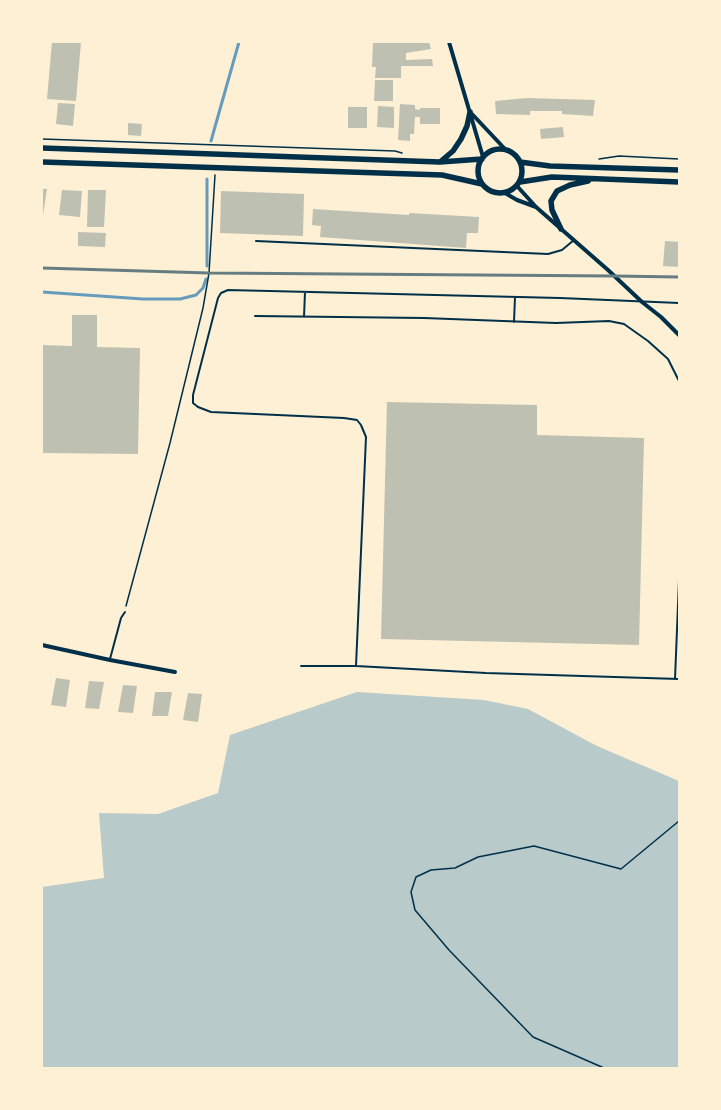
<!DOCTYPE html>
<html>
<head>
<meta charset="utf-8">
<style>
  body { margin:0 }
  #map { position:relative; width:721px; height:1110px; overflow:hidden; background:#fdf0d5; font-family:"Alegreya Sans",sans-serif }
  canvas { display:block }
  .frame { position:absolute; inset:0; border:43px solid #fdf0d5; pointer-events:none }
</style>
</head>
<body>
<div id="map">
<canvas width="721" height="1110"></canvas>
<div class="frame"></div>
</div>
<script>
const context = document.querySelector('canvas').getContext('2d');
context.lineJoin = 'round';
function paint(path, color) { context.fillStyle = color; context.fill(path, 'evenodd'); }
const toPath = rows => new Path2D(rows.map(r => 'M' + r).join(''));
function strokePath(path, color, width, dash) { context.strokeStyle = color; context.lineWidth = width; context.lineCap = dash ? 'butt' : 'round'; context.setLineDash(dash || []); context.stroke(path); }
paint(toPath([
  [357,692,484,700,528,709,597,746,679,781,679,1068,42,1068,42,887,104,878,99,813,158,814,218,793,230,735]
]), '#b9caca');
strokePath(toPath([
  [211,141,239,42],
  [207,179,207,266],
  [42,292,143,299,180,299,196,295,203,288,206,279]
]), '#669bbc', 3);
paint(toPath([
  [52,42,81,42,76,101,47,99],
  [373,42,429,42,431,49,406,53,406,60,432,59,433,66,401,66,401,78,375,78,376,67,372,67],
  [375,80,393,80,393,101,374,101],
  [527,98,595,100,593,116,562,114,562,111,530,111,530,115,496,114,495,101],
  [58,103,75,104,73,126,56,124],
  [400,104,415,105,415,109,420,110,420,108,440,108,440,124,420,124,420,117,415,117,414,134,410,134,410,141,398,140],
  [378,106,394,107,394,128,377,127],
  [348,107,367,107,367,128,348,128],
  [128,123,142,124,141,136,128,135],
  [563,127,564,137,541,139,540,129],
  [42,189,47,189,43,215,42,215],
  [62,190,82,191,80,217,59,215],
  [88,190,106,190,104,227,87,227],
  [221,191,304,194,303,236,220,233],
  [313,209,409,215,409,213,479,217,478,233,467,233,466,248,320,237,321,226,312,225],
  [78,232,106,233,105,247,78,246],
  [665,241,679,242,679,267,663,266],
  [72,315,97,315,97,347,140,348,138,454,42,453,42,345,72,346],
  [387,402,537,405,537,435,644,438,639,645,381,639],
  [56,678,70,680,66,707,51,705],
  [89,681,104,682,99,709,85,708],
  [123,685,137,686,133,713,118,712],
  [155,692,172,692,168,716,152,716],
  [188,693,202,694,198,722,183,720]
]), '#bec0b2');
strokePath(toPath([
  [42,139,395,151,402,153],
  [599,159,619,156,679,159],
  [126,606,170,443,203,308,209,273,215,175],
  [604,1068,533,1037,449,950,415,910,411,892,416,877,431,870,455,868,478,857,534,846,621,869,679,821]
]), '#003049', 1.5);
strokePath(toPath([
  [256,241,548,254,562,250,574,240],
  [255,316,424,318,556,323,609,321,624,324,648,341,668,359,679,381],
  [304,317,305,292],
  [514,322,515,297],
  [110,659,121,618,125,612],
  [301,666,356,666,486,673,679,679],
  [356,666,366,437,361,425,357,420,344,418,211,412,198,407,193,403,193,395,218,298,221,293,228,290,560,298,679,303],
  [675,679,679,580]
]), '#003049', 2);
strokePath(toPath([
  [449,42,483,157],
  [472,114,505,149],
  [517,186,536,207,608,270,642,302,661,317,679,335],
  [505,193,517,200,536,207],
  [42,645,110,660,175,672]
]), '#003049', 4);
strokePath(toPath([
  [42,148,440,162,482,159],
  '478 171a22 22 0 1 1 44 0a22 22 0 1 1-44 0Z',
  [42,162,442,175,482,184],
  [440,162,453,151,461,139,467,126,470,112],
  [520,162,550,166,679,170],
  [520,182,552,177,679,182],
  [561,229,552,210,551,201,557,191,570,185,588,181]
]), '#003049', 5.5);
strokePath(toPath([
  [42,268,209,273,614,276,679,277]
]), '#657d81', 3);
</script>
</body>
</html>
